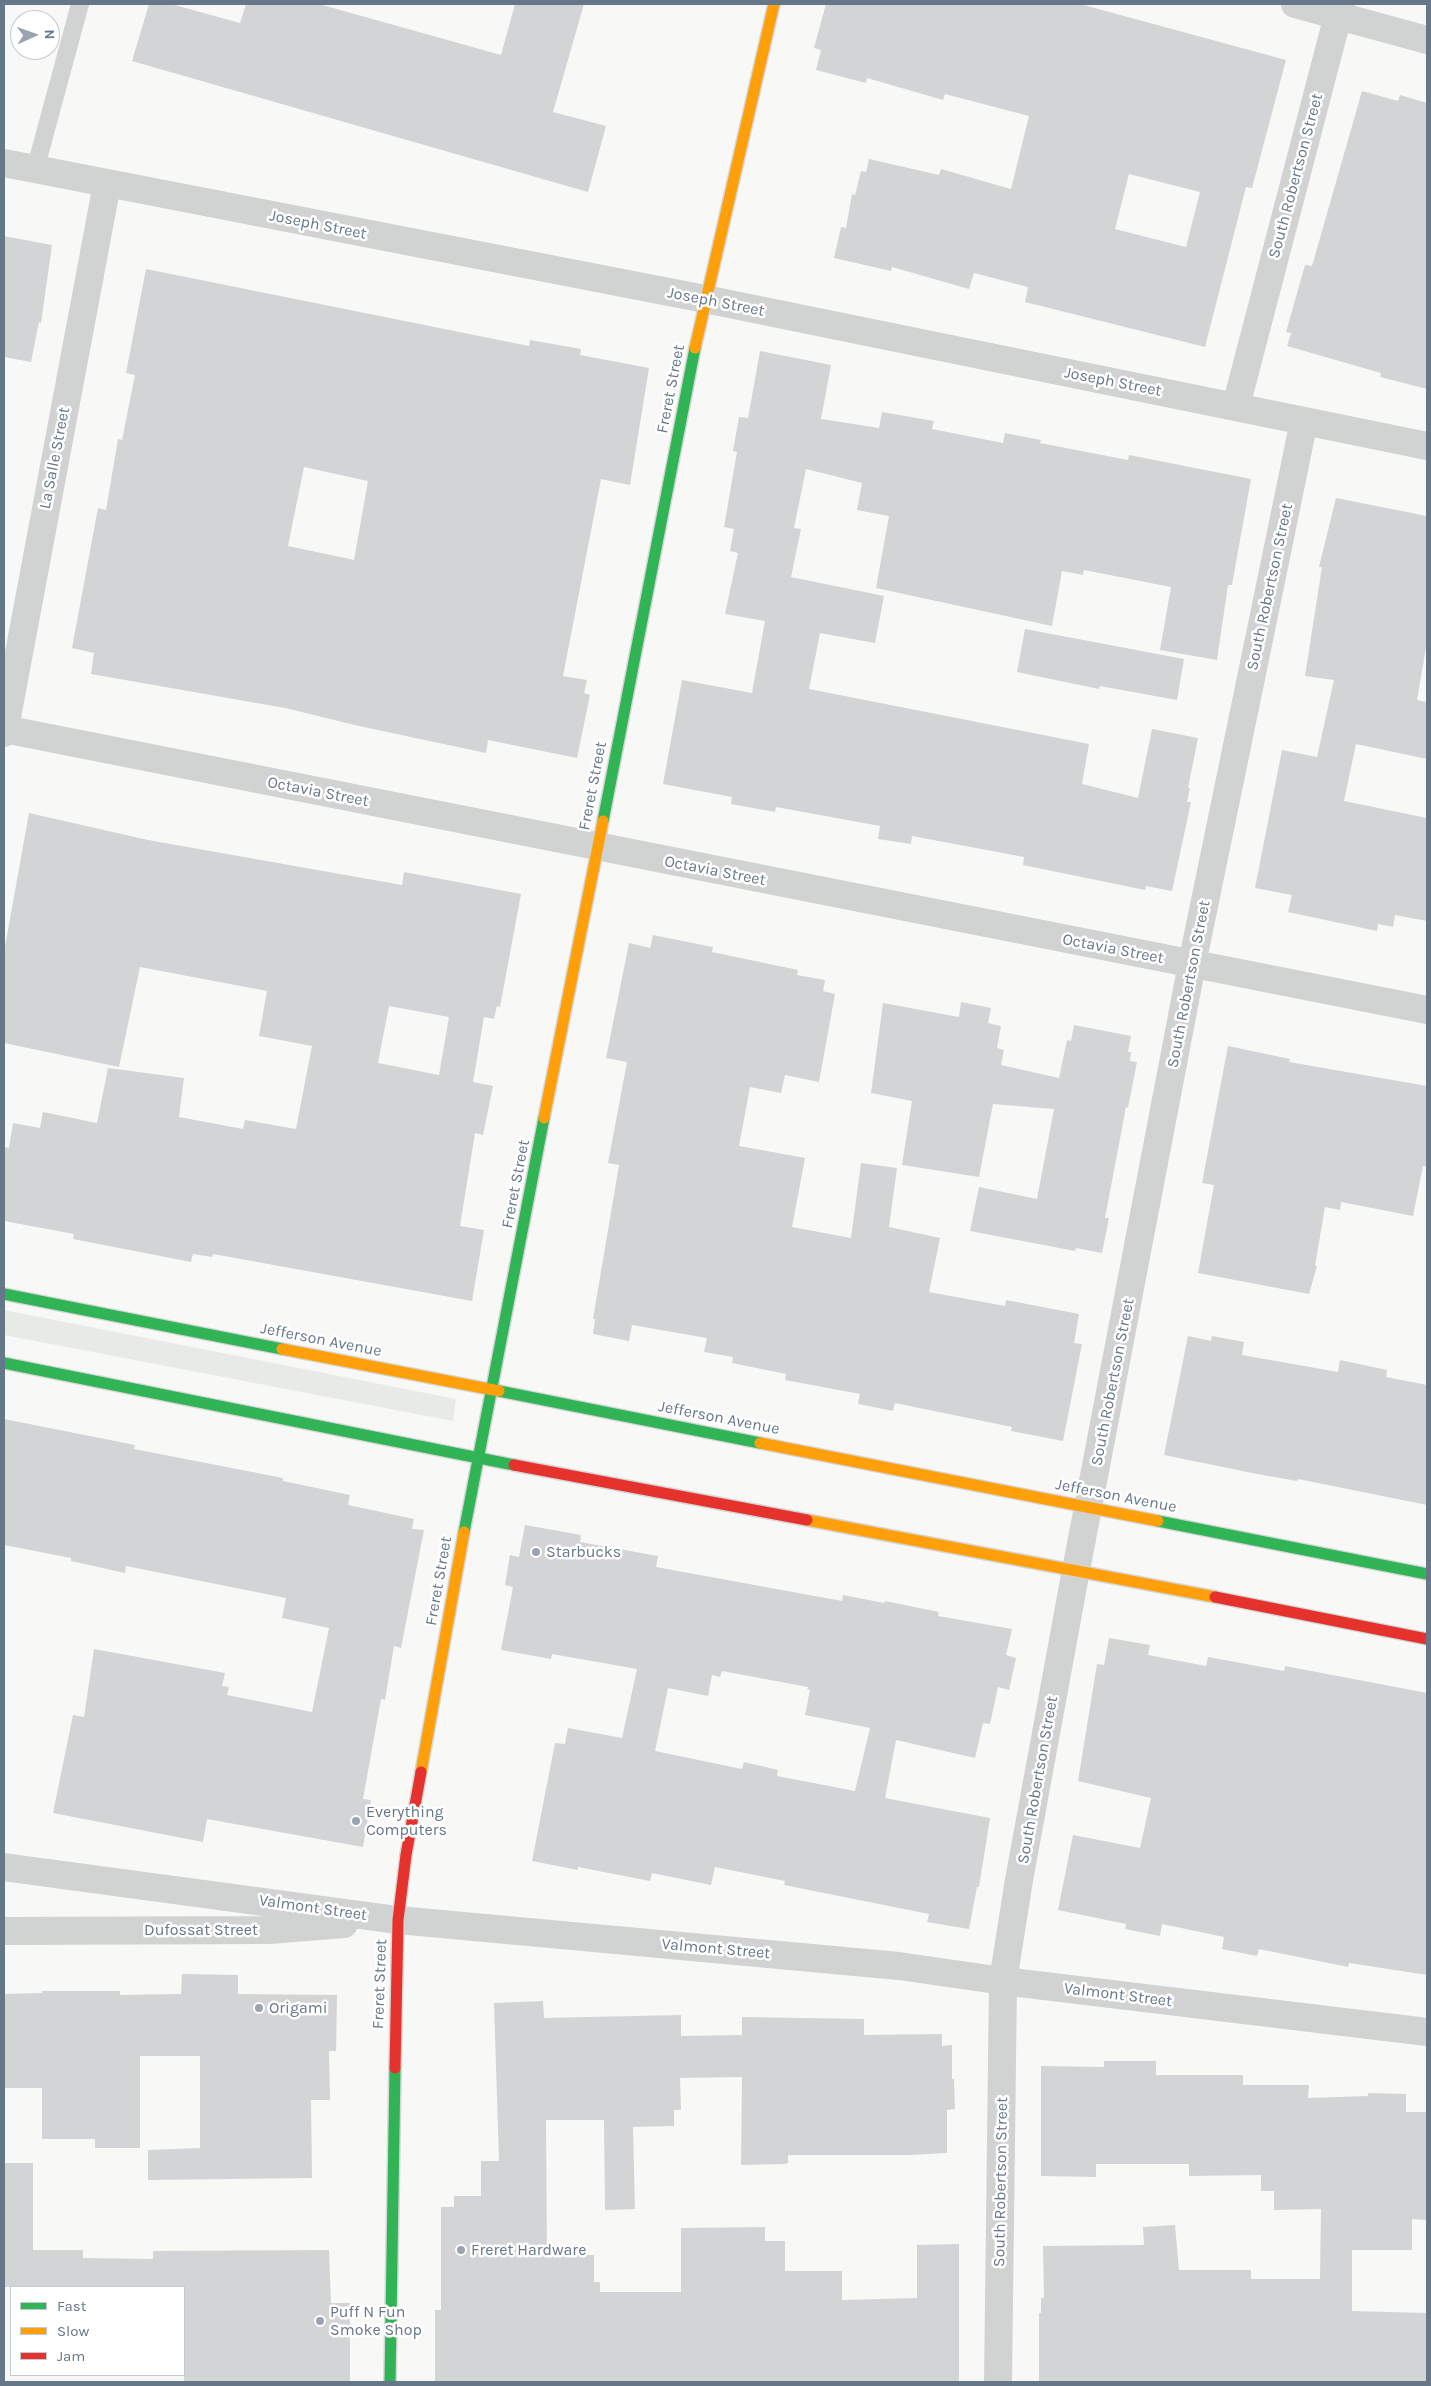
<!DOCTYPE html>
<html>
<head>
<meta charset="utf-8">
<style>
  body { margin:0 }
  #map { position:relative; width:1431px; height:2386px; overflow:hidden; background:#f8f8f7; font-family:Karla,sans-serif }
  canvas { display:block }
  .frame { position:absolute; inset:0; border:5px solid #66778a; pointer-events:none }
  .legend { position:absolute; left:10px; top:2286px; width:175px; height:90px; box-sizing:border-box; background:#fff; border:1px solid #c2c9d0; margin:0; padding:6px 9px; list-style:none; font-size:15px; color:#66778a }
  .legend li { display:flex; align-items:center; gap:10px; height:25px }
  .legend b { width:25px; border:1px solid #c2c9d0 }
  .north { position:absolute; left:10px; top:10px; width:50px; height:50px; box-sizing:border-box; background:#fff; border:1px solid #c2c9d0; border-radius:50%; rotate:88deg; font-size:14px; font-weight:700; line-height:20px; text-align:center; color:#66778a }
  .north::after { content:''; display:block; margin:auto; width:18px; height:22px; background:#99a4b0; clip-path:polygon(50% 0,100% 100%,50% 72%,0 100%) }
</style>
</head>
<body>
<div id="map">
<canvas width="1431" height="2386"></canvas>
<div class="frame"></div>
<ul class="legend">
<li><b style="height:6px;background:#30b455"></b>Fast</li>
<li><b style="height:6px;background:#ff9f0a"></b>Slow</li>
<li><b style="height:6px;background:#e5322d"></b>Jam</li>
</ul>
<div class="north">N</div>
</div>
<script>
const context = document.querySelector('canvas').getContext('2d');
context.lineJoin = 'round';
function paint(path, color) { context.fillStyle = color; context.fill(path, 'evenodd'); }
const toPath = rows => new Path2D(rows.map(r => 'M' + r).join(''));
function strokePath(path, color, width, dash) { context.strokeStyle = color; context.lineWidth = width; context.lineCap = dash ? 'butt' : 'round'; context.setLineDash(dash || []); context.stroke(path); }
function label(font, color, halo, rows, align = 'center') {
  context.font = font + ' Karla,sans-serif'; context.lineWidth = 5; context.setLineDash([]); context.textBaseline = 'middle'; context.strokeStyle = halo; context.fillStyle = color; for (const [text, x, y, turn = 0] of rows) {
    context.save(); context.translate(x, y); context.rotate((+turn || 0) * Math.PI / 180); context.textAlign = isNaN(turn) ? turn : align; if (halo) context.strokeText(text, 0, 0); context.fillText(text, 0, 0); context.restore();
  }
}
paint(toPath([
  [4,1310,456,1399,453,1421,4,1335]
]), '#e8ebe5');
paint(toPath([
  [149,4,171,4,240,23,246,4,319,4,501,55,515,4,584,4,553,112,606,126,588,192,132,61],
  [826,4,1080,4,1286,60,1252,188,1246,187,1205,347,1025,302,1028,287,974,273,969,289,892,267,891,271,834,258,841,227,846,228,852,194,855,195,861,171,866,172,869,159,939,175,941,169,1011,189,1029,116,945,94,943,100,867,78,866,83,816,70,821,50,814,48],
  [1129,174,1200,192,1186,247,1115,229],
  [1362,91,1398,101,1400,95,1427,103,1427,389,1380,377,1381,373,1287,346,1291,333,1286,332,1305,265,1312,266],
  [4,236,52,245,41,323,39,322,31,362,4,357],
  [146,269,529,346,530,340,581,349,580,355,649,368,630,485,601,479,563,676,587,680,584,693,590,695,577,758,488,740,486,753,359,726,285,708,91,674,94,653,72,648,98,508,106,510,118,439,122,440,135,375,126,373],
  [304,467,368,481,354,560,288,546],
  [760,351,831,365,821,419,879,428,882,412,934,421,932,429,1003,443,1005,433,1041,440,1040,443,1128,460,1129,455,1251,479,1232,585,1228,585,1217,660,1160,650,1171,587,1084,570,1083,575,1062,571,1052,626,876,588,889,516,857,510,862,483,806,469,794,528,801,529,791,577,884,596,875,643,820,633,809,689,1089,744,1082,784,1138,798,1152,729,1198,738,1188,788,1190,788,1187,802,1191,802,1172,891,1146,886,1145,890,1023,865,1024,857,912,836,911,844,878,839,880,826,776,807,775,812,731,804,732,797,663,784,682,680,752,693,765,621,725,614,738,553,730,551,734,529,724,527,737,452,733,451,739,417,748,418],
  [1336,498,1427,516,1427,642,1417,700,1427,702,1427,759,1356,744,1344,801,1427,818,1427,921,1395,915,1393,927,1378,924,1377,931,1288,912,1292,895,1255,888,1282,750,1317,757,1334,680,1305,676,1322,567,1319,567],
  [1025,629,1184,659,1177,700,1100,686,1099,689,1017,672],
  [29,813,148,840,402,885,404,872,521,894,500,1007,497,1006,494,1019,484,1017,473,1082,493,1086,483,1135,475,1133,460,1226,484,1230,472,1301,213,1254,212,1257,193,1254,191,1262,73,1239,74,1234,4,1221,4,1147,9,1148,13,1123,40,1128,43,1112,97,1123,108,1068,184,1078,179,1117,243,1129,245,1120,296,1129,312,1046,259,1036,267,991,140,967,119,1067,4,1043,4,952],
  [389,1006,449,1017,439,1075,378,1063],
  [653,935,713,947,712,952,798,970,797,975,825,980,823,991,835,994,819,1082,785,1075,781,1093,750,1087,739,1146,805,1158,792,1227,851,1238,861,1163,897,1168,889,1227,940,1238,929,1292,1005,1306,1006,1300,1079,1314,1074,1343,1082,1344,1063,1441,1011,1431,1012,1427,895,1403,893,1411,858,1404,860,1394,785,1380,786,1374,732,1363,733,1357,704,1352,707,1338,632,1325,629,1341,593,1334,595,1319,593,1319,619,1165,608,1163,627,1062,606,1058,629,943,650,948],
  [961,1002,991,1008,988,1023,1001,1026,997,1048,1004,1050,1001,1065,1059,1078,1067,1040,1071,1041,1074,1025,1131,1036,1128,1052,1131,1052,1130,1061,1137,1062,1128,1108,1126,1107,1105,1218,1109,1218,1102,1253,1076,1248,1075,1251,970,1231,979,1187,1037,1199,1054,1109,993,1104,979,1177,902,1165,912,1101,871,1093,883,1003,959,1017],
  [1228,1046,1290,1059,1289,1062,1427,1086,1427,1167,1423,1166,1413,1216,1341,1202,1340,1210,1325,1207,1315,1266,1317,1266,1309,1294,1198,1273,1214,1185,1202,1183],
  [1188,1336,1211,1341,1212,1336,1244,1342,1242,1355,1338,1372,1340,1360,1387,1370,1386,1377,1427,1385,1427,1505,1298,1479,1297,1481,1257,1474,1164,1455],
  [4,1419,135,1445,134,1449,283,1478,283,1481,350,1495,348,1505,414,1519,412,1529,424,1530,401,1648,394,1646,385,1700,381,1699,363,1799,371,1800,363,1847,207,1819,203,1842,53,1813,73,1715,84,1717,94,1649,225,1673,222,1686,229,1687,227,1695,312,1712,329,1628,282,1618,286,1598,126,1566,125,1573,71,1561,71,1558,4,1545],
  [525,1525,581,1535,580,1542,658,1556,656,1567,842,1601,843,1595,884,1603,885,1601,939,1612,938,1616,1012,1629,1006,1655,1016,1658,1009,1690,998,1687,990,1724,983,1723,975,1758,896,1740,885,1798,990,1818,979,1887,977,1887,969,1929,927,1922,929,1914,784,1885,785,1881,715,1867,711,1885,652,1873,650,1881,578,1867,578,1870,532,1861,555,1743,565,1744,568,1728,622,1738,637,1669,552,1654,551,1659,501,1650,513,1587,505,1585,510,1555,519,1557],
  [722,1671,808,1687,807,1689,810,1690,805,1715,870,1728,855,1791,777,1776,778,1770,744,1762,742,1769,655,1751,668,1688,708,1696,712,1675,720,1677],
  [1109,1638,1150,1645,1148,1655,1206,1666,1208,1657,1284,1671,1285,1666,1427,1693,1427,1975,1349,1963,1348,1967,1259,1949,1257,1956,1222,1949,1224,1937,1162,1924,1160,1936,1125,1929,1126,1924,1058,1910,1073,1835,1140,1848,1151,1798,1078,1781,1097,1664,1104,1665],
  [182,1974,238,1975,238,1994,337,1995,336,2051,329,2051,330,2100,311,2100,312,2178,148,2180,148,2150,200,2148,200,2056,140,2056,140,2148,95,2148,95,2139,42,2139,42,2088,4,2088,4,1994,42,1993,42,1991,120,1991,120,1995,181,1994],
  [543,2001,544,2018,681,2015,681,2036,742,2035,742,2017,864,2019,864,2035,942,2034,942,2046,952,2045,952,2079,954,2079,955,2109,947,2110,947,2153,909,2155,788,2155,788,2163,785,2164,741,2165,742,2077,680,2078,681,2110,674,2110,674,2126,633,2127,635,2209,605,2210,604,2120,546,2120,547,2255,594,2255,594,2282,600,2282,600,2292,681,2292,681,2228,765,2227,765,2241,785,2241,785,2271,842,2271,842,2300,917,2298,917,2245,959,2244,959,2382,435,2382,435,2310,441,2310,441,2207,454,2207,454,2196,481,2196,481,2161,499,2161,494,2003],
  [1104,2061,1156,2061,1156,2075,1243,2075,1243,2085,1309,2085,1308,2098,1368,2096,1368,2093,1406,2094,1406,2112,1427,2112,1427,2220,1412,2219,1412,2250,1352,2250,1352,2311,1427,2313,1427,2382,1039,2382,1039,2313,1041,2313,1041,2298,1044,2298,1043,2246,1144,2245,1143,2227,1175,2225,1179,2270,1251,2270,1251,2279,1320,2279,1321,2209,1274,2210,1274,2191,1261,2191,1261,2175,1189,2176,1189,2164,1096,2164,1096,2177,1041,2176,1041,2066,1104,2067],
  [4,2163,33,2163,33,2250,83,2250,83,2258,153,2259,153,2251,329,2250,331,2303,350,2303,350,2382,184,2382,184,2287,4,2287]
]), '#d3d4d5');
const fast = toPath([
  [603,821,695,348],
  [4,1294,282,1349],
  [4,1363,514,1465],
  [499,1391,760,1443],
  [1158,1521,1427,1574],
  [464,1532,544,1118],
  [390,2382,395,2068]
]);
const slow = toPath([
  [695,348,774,4],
  [544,1118,603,821],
  [282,1349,499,1391],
  [760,1443,1158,1521],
  [807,1520,1215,1597],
  [421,1772,464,1532]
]);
const jam = toPath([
  [514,1465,807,1520],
  [1215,1597,1427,1639],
  [395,2068,398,1920,406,1855,421,1772]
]);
strokePath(fast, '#d5d6d7', 14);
strokePath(slow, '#d5d6d7', 14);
strokePath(jam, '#d5d6d7', 14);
strokePath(toPath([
  [35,170,80,4]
]), '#d1d2d2', 18);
strokePath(toPath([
  [1295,4,1427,40],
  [4,163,705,299,1427,446],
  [1236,406,1341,4],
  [4,729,1427,1010],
  [4,733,107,184],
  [4,1867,398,1920,899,1966,1003,1981,1427,2032],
  [4,1931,269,1930,344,1924],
  [998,2382,1003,1981,1019,1880,1076,1570,1192,964,1304,421]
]), '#d1d2d2', 28);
strokePath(fast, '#30b455', 11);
strokePath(slow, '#ff9f0a', 11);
strokePath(jam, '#e5322d', 11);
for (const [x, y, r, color] of [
  [536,1552,5,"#99a4b0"],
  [356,1821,5,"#99a4b0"],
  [259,2008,5,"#99a4b0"],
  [461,2250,5,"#99a4b0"],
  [320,2321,5,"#99a4b0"]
]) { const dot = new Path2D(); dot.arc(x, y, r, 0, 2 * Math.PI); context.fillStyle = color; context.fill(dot); strokePath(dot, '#fff', 2); }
label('16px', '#66778a', '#fff', [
  ["South Robertson Street",1296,176,-75],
  ["Joseph Street",318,225,11],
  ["Joseph Street",716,302,11],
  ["Joseph Street",1113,382,11],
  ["Freret Street",671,389,-79],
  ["La Salle Street",55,458,-79],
  ["South Robertson Street",1270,587,-78],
  ["Freret Street",593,786,-79],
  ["Octavia Street",318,792,11],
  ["Octavia Street",715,871,11],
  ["Octavia Street",1113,949,11],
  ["South Robertson Street",1189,984,-79],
  ["Freret Street",516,1184,-79],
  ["Jefferson Avenue",321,1340,11],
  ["South Robertson Street",1113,1382,-79],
  ["Jefferson Avenue",719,1418,11],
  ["Jefferson Avenue",1116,1496,11],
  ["Freret Street",439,1581,-80],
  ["South Robertson Street",1038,1780,-80],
  ["Valmont Street",313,1908,8],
  ["Dufossat Street",201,1930],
  ["Valmont Street",716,1949,5],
  ["Freret Street",380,1984,-88],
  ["Valmont Street",1118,1995,7],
  ["South Robertson Street",1001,2182,-89]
]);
label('16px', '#66778a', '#fff', [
  ["Starbucks",546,1552],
  ["Everything",366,1812],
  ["Computers",366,1830],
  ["Origami",269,2008],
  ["Freret Hardware",471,2250],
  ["Puff N Fun",330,2312],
  ["Smoke Shop",330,2330]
], 'left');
</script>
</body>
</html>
